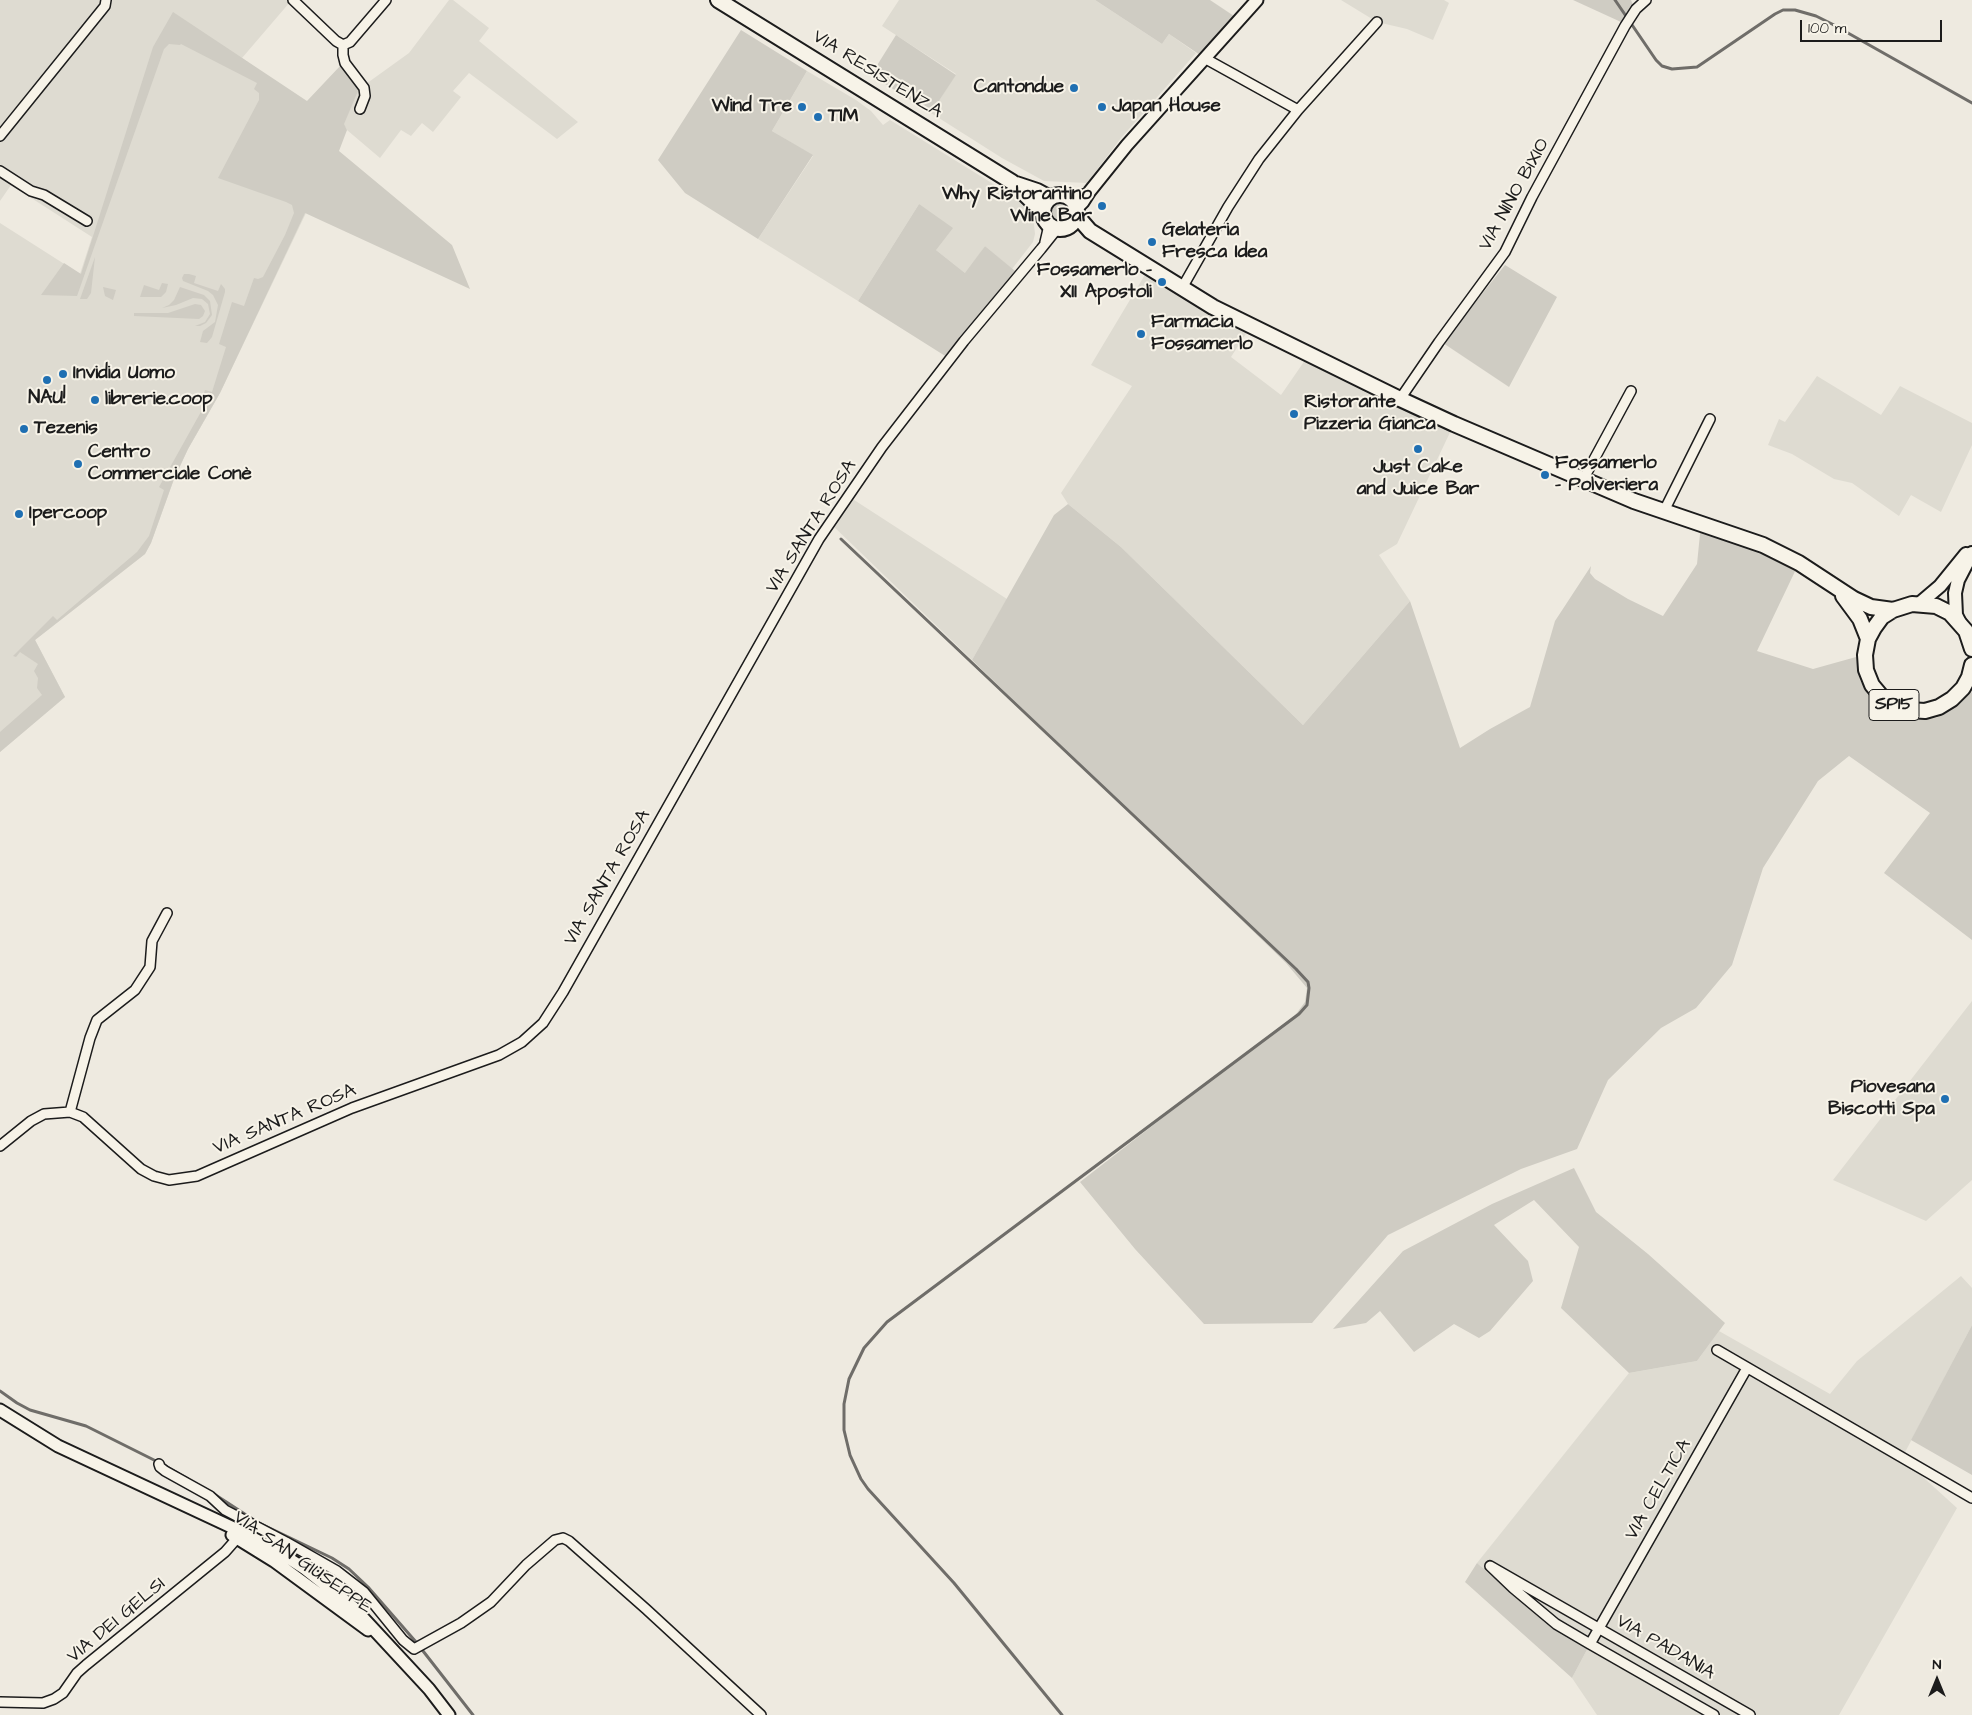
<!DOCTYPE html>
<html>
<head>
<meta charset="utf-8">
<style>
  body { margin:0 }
  #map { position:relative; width:1972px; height:1715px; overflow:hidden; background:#eeeae0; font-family:"Architects Daughter",sans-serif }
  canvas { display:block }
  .north { position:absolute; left:1912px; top:1655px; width:50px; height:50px; -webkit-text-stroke:4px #f7f3e8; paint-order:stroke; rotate:0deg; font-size:14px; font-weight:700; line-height:20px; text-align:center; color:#1c1c1c }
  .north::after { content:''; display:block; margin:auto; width:18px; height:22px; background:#1c1c1c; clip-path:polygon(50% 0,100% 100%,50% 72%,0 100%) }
  .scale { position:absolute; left:1800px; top:20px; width:142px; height:22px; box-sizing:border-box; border:2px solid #1c1c1c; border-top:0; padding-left:6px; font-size:15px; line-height:18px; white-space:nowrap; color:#1c1c1c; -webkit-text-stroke:4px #f7f3e8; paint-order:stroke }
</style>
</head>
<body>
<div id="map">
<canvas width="1972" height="1715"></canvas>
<div class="north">N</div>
<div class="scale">100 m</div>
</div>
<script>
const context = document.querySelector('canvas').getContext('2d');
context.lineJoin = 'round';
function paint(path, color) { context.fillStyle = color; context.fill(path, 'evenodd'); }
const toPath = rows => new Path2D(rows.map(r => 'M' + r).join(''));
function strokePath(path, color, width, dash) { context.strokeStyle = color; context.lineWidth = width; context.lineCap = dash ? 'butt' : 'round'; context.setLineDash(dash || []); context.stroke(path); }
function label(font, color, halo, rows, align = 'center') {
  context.font = font + ' "Architects Daughter",sans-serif'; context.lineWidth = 4; context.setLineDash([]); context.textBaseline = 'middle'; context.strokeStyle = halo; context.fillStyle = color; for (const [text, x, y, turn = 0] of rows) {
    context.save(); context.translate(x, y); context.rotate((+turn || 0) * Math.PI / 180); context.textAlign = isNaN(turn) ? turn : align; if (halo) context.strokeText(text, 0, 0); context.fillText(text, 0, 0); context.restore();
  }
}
paint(toPath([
  [0,0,288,0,290,2,242,58,279,84,306,213,220,393,188,449,174,479,151,543,145,554,35,640,65,697,0,752,0,223,80,274,92,237,11,185,0,201],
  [449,0,453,0,489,28,479,41,578,122,557,139,469,73,453,91,461,97,433,132,422,123,411,136,401,130,380,158,347,130,343,124,359,89,409,53],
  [899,0,1095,0,1162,44,1169,34,1196,53,1121,138,1087,183,1044,181,1002,158,931,113,956,74,882,26],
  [1341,0,1444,0,1449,3,1433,40,1407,29,1377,22],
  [807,71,856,100,871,111,883,125,890,120,1024,203,1033,215,1035,234,1033,242,1012,269,985,246,966,274,936,250,919,204,858,301,758,239,813,156,772,131],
  [1149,268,1251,326,1231,357,1281,395,1310,353,1454,424,1397,544,1379,555,1410,601,1303,725,1121,547,1068,504,1061,493,1132,386,1091,365],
  [1817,376,1881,415,1900,386,1972,423,1972,445,1941,512,1911,495,1899,516,1852,483,1834,479,1792,454,1768,445,1779,419,1785,422],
  [848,496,1007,599,972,660,830,523],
  [1972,1001,1972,1180,1926,1221,1833,1180],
  [1961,1276,1972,1288,1972,1325,1902,1458,1957,1508,1839,1715,1597,1715,1572,1678,1590,1644,1548,1623,1477,1563,1629,1373,1697,1361,1719,1331,1830,1394,1857,1361]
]), '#dedbd1');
paint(toPath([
  [1095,0,1210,0,1240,20,1206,59,1169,34,1162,44],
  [1573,0,1631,0,1633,5,1621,22],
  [173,12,307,101,341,65,359,89,344,124,347,130,339,151,452,245,470,289,305,213,220,393,188,449,174,479,151,543,145,554,35,640,65,697,0,752,0,732,42,695,37,688,38,678,34,671,38,664,20,652,16,657,13,656,53,616,57,620,137,552,149,536,164,490,159,487,207,401,202,400,205,390,212,392,226,347,219,344,232,302,244,306,254,278,258,279,263,277,285,235,294,213,292,205,286,202,218,178,259,100,259,93,254,89,257,83,181,44,180,45,169,44,164,49,77,296,41,295,64,263,81,274,153,47],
  [741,30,807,71,772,131,813,155,758,239,685,193,658,160],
  [896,35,956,75,931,113,871,75],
  '1051 211a9 9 0 1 1 18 0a9 9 0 1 1-18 0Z',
  [919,204,953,228,936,250,965,273,985,246,1020,275,950,359,858,301],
  [95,257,91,293,87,299,80,299],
  [1505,265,1557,297,1509,387,1443,343],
  [184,274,189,274,196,276,194,283,218,291,221,284,225,289,225,292,212,337,207,343,200,342,203,331,215,322,218,305,213,295,208,291,183,281,182,278],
  [162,283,168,284,166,292,161,297,140,297,144,285,159,290],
  [103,287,116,290,113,300,105,296],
  [180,287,204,295,210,301,212,315,206,323,200,326,195,326,205,322,210,314,208,304,202,299,193,298,176,305,162,308,169,305,174,300],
  [195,304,201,305,205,311,203,316,199,319,134,316,134,313,168,313],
  [1068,504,1121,547,1303,725,1410,601,1460,748,1490,729,1530,707,1555,621,1591,566,1590,573,1595,579,1628,599,1663,616,1697,564,1701,524,1799,563,1757,651,1813,669,1856,657,1860,680,1870,697,1889,713,1905,718,1925,719,1936,718,1946,713,1972,692,1972,940,1884,873,1930,813,1849,756,1818,781,1763,868,1732,965,1696,1008,1661,1028,1608,1080,1577,1149,1521,1169,1388,1235,1312,1323,1204,1324,1135,1249,1080,1182,1296,1014,1305,1002,1307,988,1286,963,972,660,1054,515],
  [1574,1168,1596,1212,1648,1254,1725,1323,1697,1361,1629,1373,1561,1308,1579,1247,1534,1200,1494,1225,1528,1261,1533,1281,1490,1331,1479,1338,1454,1324,1414,1352,1380,1311,1366,1323,1333,1329,1403,1251,1492,1204],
  [1972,1325,1972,1475,1911,1440],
  [1477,1563,1548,1623,1590,1644,1572,1678,1465,1582]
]), '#cfccc3');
strokePath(toPath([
  [1615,0,1656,60,1662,66,1672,69,1697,67,1775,14,1783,10,1795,10,1816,16,1832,24,1972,103],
  [841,539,1296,969,1308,982,1309,988,1307,1005,1299,1014,887,1322,864,1348,849,1379,844,1404,844,1430,850,1455,861,1479,868,1489,954,1583,1062,1715],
  [0,1391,17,1403,30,1410,86,1426,158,1462],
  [164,1465,188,1479],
  [211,1492,257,1522,332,1558,349,1569,368,1587,416,1642,473,1715]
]), '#6f6d69', 3);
const minor = toPath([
  [293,0,336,41,343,45,350,42,386,0],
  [343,45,343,55,345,63,364,88,365,96,360,109],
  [1206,59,1298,110],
  [0,136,105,6,106,0],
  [0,171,31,191,44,195,87,221],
  [1045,242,1049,225],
  [1182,288,1228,207,1259,159,1298,110,1377,22],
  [1400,399,1439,342,1505,252,1532,197,1625,26,1636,9,1646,0],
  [1584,478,1631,391],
  [1664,511,1710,419],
  [70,1112,90,1038,97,1020,135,990,150,967,152,941,167,913],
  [0,1146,31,1121,44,1114,70,1112,83,1117,141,1169,154,1176,169,1180,197,1176,352,1108,499,1055,522,1042,543,1023,563,992,819,539,882,447,964,341,1041,249,1057,229],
  [1717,1350,1972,1498],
  [159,1464,160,1467,165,1471,210,1496,225,1510,286,1542,337,1571,364,1592,403,1640,414,1649,461,1623,491,1602,526,1565,555,1540,563,1538,569,1541,646,1609,761,1715],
  [1590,1644,1556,1624,1513,1588,1490,1566,1750,1715],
  [0,1702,43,1703,54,1699,63,1693,77,1673,86,1665,225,1552,240,1535],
  [1714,1715,1590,1644,1747,1368]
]);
const tertiary = toPath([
  [1070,198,1087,195],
  [1077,208,1083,202,1090,191,1127,145,1257,0],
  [0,1410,58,1446,242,1532,279,1552,305,1569,353,1607,429,1689,449,1715],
  [232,1535,274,1561,368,1630]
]);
const secondary = toPath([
  [1920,603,1940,586,1966,554],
  [1960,623,1956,615,1955,593,1958,580,1972,553]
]);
const primary = toPath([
  [718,0,1012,182,1043,212],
  [1016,184,1037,191,1050,198],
  '1043 212a17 17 0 1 1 34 0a17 17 0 1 1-34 0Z',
  [1077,216,1090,231,1213,307,1400,399,1454,424,1634,501,1763,545,1799,563,1854,599,1871,607,1893,610],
  [1843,596,1860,619,1868,639],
  [1972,649,1966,631,1950,613,1936,606,1912,604,1893,610,1882,617,1874,628,1868,639,1865,655,1866,670,1872,685,1882,697,1895,705,1909,710,1925,711,1939,707,1952,699,1963,688,1969,677,1972,665]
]);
strokePath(minor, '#1c1c1c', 12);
strokePath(tertiary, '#1c1c1c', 15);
strokePath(secondary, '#1c1c1c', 16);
strokePath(primary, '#1c1c1c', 18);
strokePath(minor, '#f7f3e8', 9);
strokePath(tertiary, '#f7f3e8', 11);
strokePath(secondary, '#f7f3e8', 12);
strokePath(primary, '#f7f3e8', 14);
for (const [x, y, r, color] of [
  [1074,88,5,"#1f6fb2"],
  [802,107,5,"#1f6fb2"],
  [1102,107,5,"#1f6fb2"],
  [818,117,5,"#1f6fb2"],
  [1102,206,5,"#1f6fb2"],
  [1152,242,5,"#1f6fb2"],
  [1162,282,5,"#1f6fb2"],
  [1141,334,5,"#1f6fb2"],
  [63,374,5,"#1f6fb2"],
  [47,380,5,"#1f6fb2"],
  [95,400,5,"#1f6fb2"],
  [1294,414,5,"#1f6fb2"],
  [24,429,5,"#1f6fb2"],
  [1418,449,5,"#1f6fb2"],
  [78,464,5,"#1f6fb2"],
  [1545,475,5,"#1f6fb2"],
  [19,514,5,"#1f6fb2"],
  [1945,1099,5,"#1f6fb2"]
]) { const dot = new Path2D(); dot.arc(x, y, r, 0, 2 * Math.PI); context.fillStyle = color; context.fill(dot); strokePath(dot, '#f7f3e8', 2); }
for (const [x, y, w] of [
  [1894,705,50]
]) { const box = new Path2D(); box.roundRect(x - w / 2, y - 15.5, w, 31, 4); context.fillStyle = '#f7f3e8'; context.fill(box); strokePath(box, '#1c1c1c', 1); }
label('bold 18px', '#1c1c1c', null, [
  ["SP15",1894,705]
]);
label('19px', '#1c1c1c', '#f7f3e8', [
  ["VIA RESISTENZA",877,75,32],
  ["VIA NINO BIXIO",1515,195,-61],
  ["VIA SANTA ROSA",812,527,-58],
  ["VIA SANTA ROSA",608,878,-60],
  ["VIA SANTA ROSA",285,1120,-23],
  ["VIA CELTICA",1659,1490,-60],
  ["VIA SAN GIUSEPPE",302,1563,35],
  ["VIA DEI GELSI",117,1621,-40],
  ["VIA PADANIA",1665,1648,30]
]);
label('bold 19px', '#1c1c1c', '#f7f3e8', [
  ["Cantondue",1064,88,"right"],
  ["Wind Tre",792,107,"right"],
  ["Japan House",1112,107],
  ["TIM",828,117],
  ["Why Ristorantino",1092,195,"right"],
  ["Wine Bar",1092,217,"right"],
  ["Gelateria",1162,231],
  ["Fresca Idea",1162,253],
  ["Fossamerlo -",1152,271,"right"],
  ["XII Apostoli",1152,293,"right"],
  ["Farmacia",1151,323],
  ["Fossamerlo",1151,345],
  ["Invidia Uomo",73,374],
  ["NAU!",47,399,"center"],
  ["librerie.coop",105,400],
  ["Ristorante",1304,403],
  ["Pizzeria Gianca",1304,425],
  ["Tezenis",34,429],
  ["Centro",88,453],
  ["Commerciale Conè",88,475],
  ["Fossamerlo",1555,464],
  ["- Polveriera",1555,486],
  ["Just Cake",1418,468,"center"],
  ["and Juice Bar",1418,490,"center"],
  ["Ipercoop",29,514],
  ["Piovesana",1935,1088,"right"],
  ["Biscotti Spa",1935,1110,"right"]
], 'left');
</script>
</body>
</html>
